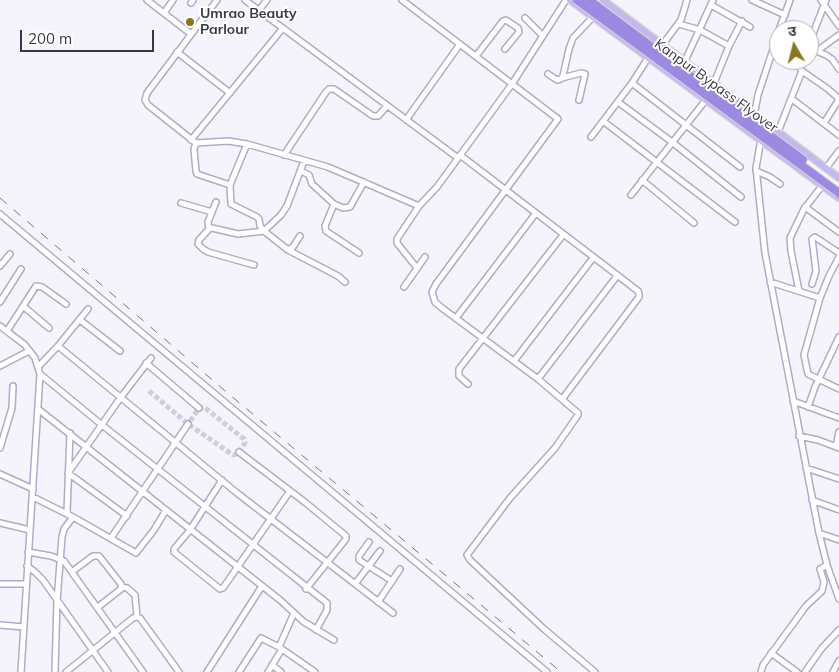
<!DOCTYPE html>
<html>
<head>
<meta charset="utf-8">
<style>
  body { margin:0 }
  #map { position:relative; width:839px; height:672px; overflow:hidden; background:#f5f4fc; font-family:Mulish,"Noto Sans Devanagari",sans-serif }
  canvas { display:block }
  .north { position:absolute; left:769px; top:20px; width:50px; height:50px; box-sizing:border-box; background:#fff; border:1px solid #b0afb5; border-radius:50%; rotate:352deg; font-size:14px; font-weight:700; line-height:20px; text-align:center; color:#3a3846 }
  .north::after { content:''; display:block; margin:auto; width:18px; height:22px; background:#8a781c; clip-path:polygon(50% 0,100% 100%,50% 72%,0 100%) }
  .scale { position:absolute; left:20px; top:30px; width:134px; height:22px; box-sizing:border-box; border:2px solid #3a3846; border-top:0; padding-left:6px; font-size:15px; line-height:18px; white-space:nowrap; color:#3a3846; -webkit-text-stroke:4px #fff; paint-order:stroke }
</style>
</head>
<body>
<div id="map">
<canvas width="839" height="672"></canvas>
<div class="north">उ</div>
<div class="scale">200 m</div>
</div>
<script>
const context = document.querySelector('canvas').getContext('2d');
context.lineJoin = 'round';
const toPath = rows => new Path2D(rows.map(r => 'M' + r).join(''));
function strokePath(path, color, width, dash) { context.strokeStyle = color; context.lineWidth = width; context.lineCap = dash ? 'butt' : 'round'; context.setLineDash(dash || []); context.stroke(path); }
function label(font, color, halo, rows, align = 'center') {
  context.font = font + ' Mulish,sans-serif'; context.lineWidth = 4; context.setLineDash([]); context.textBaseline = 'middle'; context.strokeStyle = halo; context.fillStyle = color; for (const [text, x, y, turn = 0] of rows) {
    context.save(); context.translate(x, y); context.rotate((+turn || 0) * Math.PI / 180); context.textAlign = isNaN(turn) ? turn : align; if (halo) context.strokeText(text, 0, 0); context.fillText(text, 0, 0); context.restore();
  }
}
strokePath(toPath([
  [149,391,188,424,233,455,238,454,245,443,244,439,204,407,199,408,188,424]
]), '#d0ced8', 5, [5, 2.5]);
const minor = toPath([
  [147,0,191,34],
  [217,0,147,93,145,100,148,105,196,143,228,141,247,144,328,167,419,206,437,187,512,84,566,0],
  [245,0,458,158],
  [402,0,558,119,436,284,432,292,435,302,442,308,538,379,578,413,578,415,555,448,510,498,467,555,470,560,544,629,595,672],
  [752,0,785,15],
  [821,0,839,26],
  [191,3,193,0],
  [711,5,750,27],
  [259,10,267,0],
  [164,13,173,0],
  [525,18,543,36],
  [679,24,700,30,729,46,742,21],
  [779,30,790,0],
  [663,44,681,20,687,0],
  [809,44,826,0],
  [809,48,826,55,832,59,839,69],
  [817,51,839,35],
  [177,52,230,93],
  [476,56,503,21,506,20,518,28,519,32,505,49],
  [685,61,713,0],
  [802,71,828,89,838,98,838,101,824,123],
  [548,74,557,80,561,79,563,76,569,49,573,38,593,17],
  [562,78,581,73,585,74,579,100],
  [632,83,740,167],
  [714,83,729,46],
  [792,99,839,135],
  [618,102,672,142,741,197],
  [754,116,758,95,779,31],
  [406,120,460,44],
  [603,121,735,222],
  [778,132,802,71,799,66,802,60],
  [591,137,632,83,648,58],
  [761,139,756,168,765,253,819,533,827,565,839,599],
  [191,140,283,28],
  [196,143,194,149,196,171,197,174,230,185,247,144],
  [284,155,326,92,329,89,334,89,373,116,378,116,387,106],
  [460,155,638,291,639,294,639,297,563,398],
  [826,168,839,151],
  [301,171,309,175,312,184,334,204,325,226,326,231,359,253],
  [756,171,770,177,780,184],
  [642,180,694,223],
  [230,185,231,204,257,217,259,219,260,226,264,231,238,234,212,228,209,229,199,240,198,244,203,249,208,252,254,265],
  [631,195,705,101],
  [181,203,212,212],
  [334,204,343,208,350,207,364,182],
  [805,207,839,232],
  [0,214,547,672],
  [209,229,208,222,216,202],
  [300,236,293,247,288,250,264,231,281,215,287,206,304,161],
  [288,250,338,276,345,282],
  [839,257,829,276,820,298,804,355,808,374,839,389],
  [0,266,10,254],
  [417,268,397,243,397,239,419,206],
  [770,282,820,298],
  [812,284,816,271,812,239,815,237,839,253],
  [404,287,425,257],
  [799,291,791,251,790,238,804,209,822,186],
  [0,302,21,269],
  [23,306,49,328],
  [456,318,536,213],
  [80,320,120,351],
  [0,326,25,345,35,358,40,374,21,672],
  [7,331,36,286,42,287,66,304],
  [58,346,237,493,393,613],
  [514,361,593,258],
  [146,363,199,408],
  [0,366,29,351],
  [39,366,58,346,88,309],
  [40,374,102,425,327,603,327,610,316,630],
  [538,379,617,276],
  [468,384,459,376,459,369,563,235],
  [793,401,839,418],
  [808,407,815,387,839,337],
  [38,409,280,600,304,622,334,640],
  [799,436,818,440,839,448],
  [836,447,839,432],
  [0,448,12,408,13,386],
  [239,452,306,503,346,536,346,539,306,589],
  [806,468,839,479],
  [0,474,33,489],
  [222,480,190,530,174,549,174,552,220,589,223,588,290,491],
  [33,497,73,517,136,553,154,530,166,510],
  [812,500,839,510],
  [67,513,70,433],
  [127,516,68,473,121,397,151,358],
  [0,523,30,530],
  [819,533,839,540],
  [111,538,188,424],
  [369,542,359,556,359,560,392,581],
  [28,552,51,556,64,561,143,672],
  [27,566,35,572,43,580,108,672],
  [73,571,93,556,99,556,121,584,121,589,98,607],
  [0,584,26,584],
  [355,584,380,551],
  [121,587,127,588,135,595,137,617],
  [378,602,400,569],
  [0,625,24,627],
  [279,647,294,613],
  [771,653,797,672],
  [272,665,281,672],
  [55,672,57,601,62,537,64,529,73,517],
  [66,672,133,618,137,617,140,618,179,672],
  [207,672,262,586],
  [239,672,261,638,279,647,315,672],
  [268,672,282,649],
  [761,672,763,665,790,628,806,606,822,591,824,582,820,569,827,565],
  [805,672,822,648,839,630],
  [833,672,839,661]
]);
const major = toPath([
  [570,0,839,198],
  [603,0,839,178]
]);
strokePath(minor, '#b0abcd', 8);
strokePath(major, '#d4d3d6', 9);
strokePath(minor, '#fff', 5);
strokePath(major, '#c4b9ee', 6);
strokePath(toPath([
  [0,198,224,390,561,672]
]), '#7a7884', 1, [9, 9]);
const highwayBridge = toPath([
  [577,0,839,193],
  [589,0,803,160]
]);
strokePath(highwayBridge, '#d4d3d6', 10, []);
strokePath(highwayBridge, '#9c8ae2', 8);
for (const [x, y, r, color] of [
  [190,22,5,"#8a781c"]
]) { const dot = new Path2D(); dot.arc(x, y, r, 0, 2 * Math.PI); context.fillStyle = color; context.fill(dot); strokePath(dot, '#fff', 2); }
label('bold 14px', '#3a3846', '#fff', [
  ["Umrao Beauty",200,14],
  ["Parlour",200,30]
], 'left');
label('14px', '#3a3846', '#fff', [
  ["Kanpur Bypass Flyover",716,86,36]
]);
</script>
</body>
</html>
